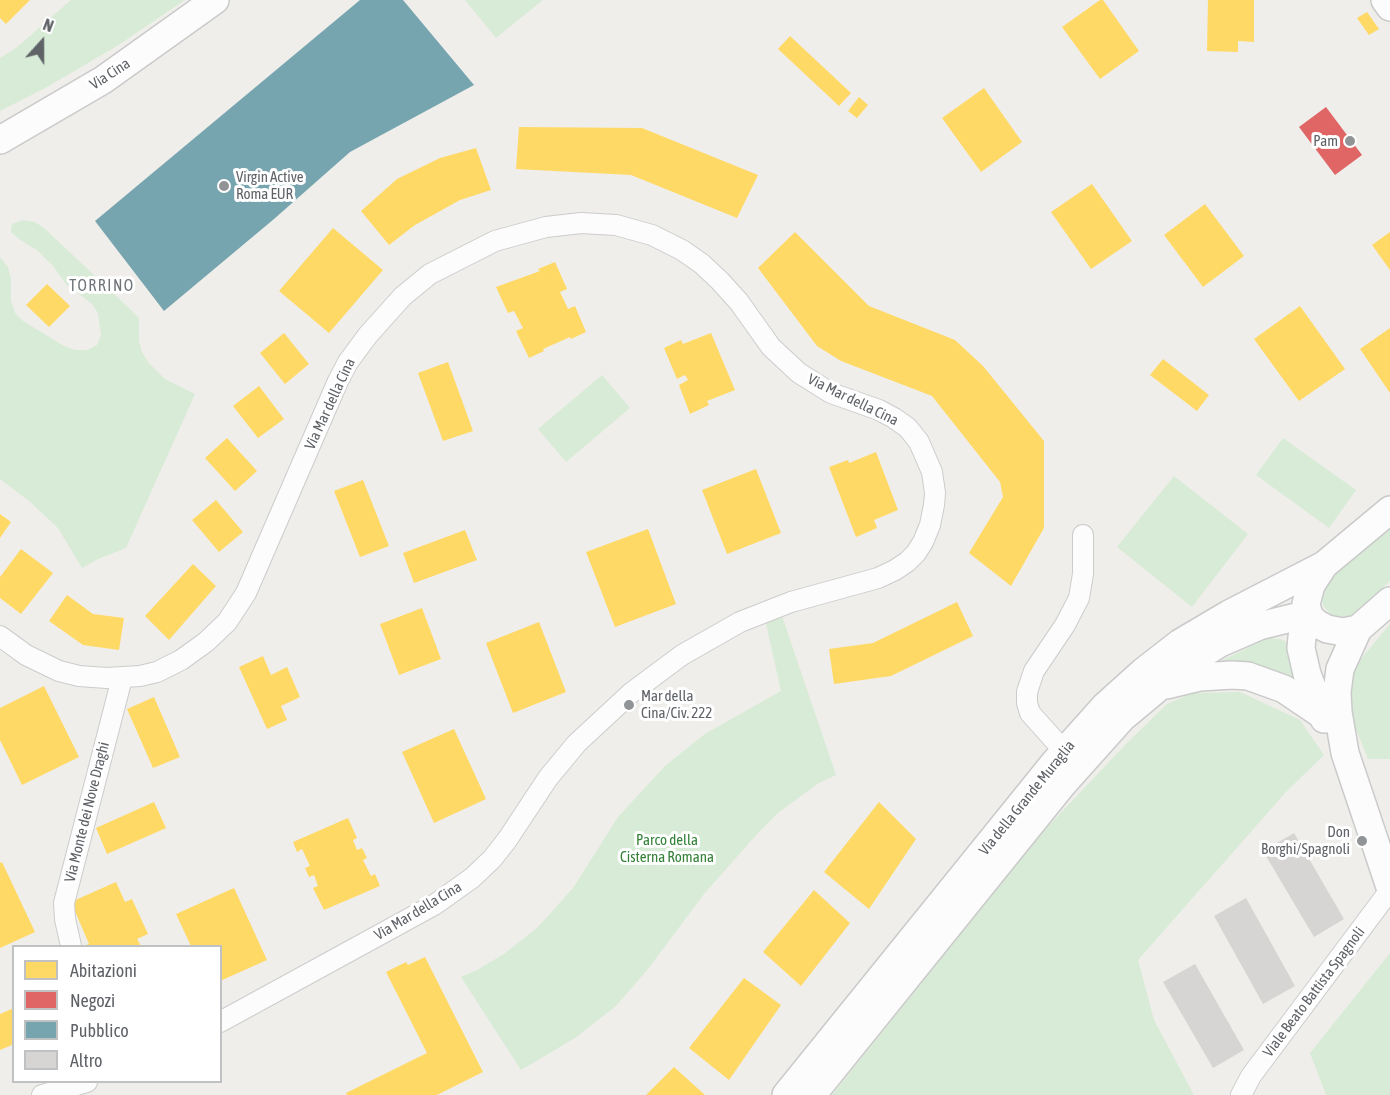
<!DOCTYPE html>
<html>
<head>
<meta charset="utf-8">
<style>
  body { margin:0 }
  #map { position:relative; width:1390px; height:1095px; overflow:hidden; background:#efeeea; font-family:"Asap Condensed",sans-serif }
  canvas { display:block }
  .legend { position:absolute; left:12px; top:945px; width:210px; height:138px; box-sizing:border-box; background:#fff; border:2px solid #bfc1c3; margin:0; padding:8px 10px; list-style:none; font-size:18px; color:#5f6368 }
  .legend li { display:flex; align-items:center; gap:12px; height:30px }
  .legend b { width:30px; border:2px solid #bfc1c3 }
  .north { position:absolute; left:12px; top:12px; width:60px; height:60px; -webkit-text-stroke:4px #fff; paint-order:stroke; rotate:21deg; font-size:16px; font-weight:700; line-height:24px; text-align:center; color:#5f6368 }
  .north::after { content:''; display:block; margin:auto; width:21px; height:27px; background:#5f6368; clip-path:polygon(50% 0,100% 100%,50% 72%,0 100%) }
</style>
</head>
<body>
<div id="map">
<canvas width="1390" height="1095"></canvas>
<ul class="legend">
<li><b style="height:16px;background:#ffd966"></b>Abitazioni</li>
<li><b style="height:16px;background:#e06666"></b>Negozi</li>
<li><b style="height:16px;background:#76a5af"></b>Pubblico</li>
<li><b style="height:16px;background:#d6d5d3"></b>Altro</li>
</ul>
<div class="north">N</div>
</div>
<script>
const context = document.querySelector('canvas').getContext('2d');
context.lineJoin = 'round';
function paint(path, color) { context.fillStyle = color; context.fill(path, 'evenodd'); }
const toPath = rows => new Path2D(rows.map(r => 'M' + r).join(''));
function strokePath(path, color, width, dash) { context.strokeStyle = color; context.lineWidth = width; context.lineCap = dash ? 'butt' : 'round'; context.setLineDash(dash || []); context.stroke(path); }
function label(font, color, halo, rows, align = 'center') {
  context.font = font + ' "Asap Condensed",sans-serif'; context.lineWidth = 6; context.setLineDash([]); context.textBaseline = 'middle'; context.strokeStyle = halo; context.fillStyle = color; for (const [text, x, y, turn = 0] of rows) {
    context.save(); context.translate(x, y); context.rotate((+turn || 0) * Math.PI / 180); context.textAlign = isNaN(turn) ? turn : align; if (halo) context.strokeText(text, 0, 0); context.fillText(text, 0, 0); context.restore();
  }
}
paint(toPath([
  [71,0,185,0,117,46,47,87,0,111,0,58,16,48],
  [465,0,543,0,496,38],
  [23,220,35,222,44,228,130,309,139,318,139,341,142,352,148,362,165,379,195,394,126,548,98,559,82,568,58,528,29,501,0,479,0,257,8,267,11,279,11,301,15,313,23,321,64,346,75,350,87,350,97,345,101,335,98,313,92,304,66,284,53,266,38,251,19,239,11,232,12,224],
  [602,375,630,408,566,462,538,429],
  [1283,438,1356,490,1329,528,1256,475],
  [1174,476,1248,534,1192,607,1117,547],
  [1390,526,1390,581,1351,619,1336,618,1332,615,1324,607,1321,599,1327,580],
  [782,616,836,775,819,783,779,812,758,833,704,894,648,969,616,1006,575,1038,521,1070,461,977,477,970,504,954,538,927,573,888,618,817,666,765,705,734,781,691,765,619],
  [1390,624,1390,759,1368,759,1347,707,1347,690,1355,666],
  [1267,638,1281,639,1291,645,1300,693,1213,665],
  [1240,692,1300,720,1324,755,1286,792,1138,960,1154,1020,1194,1095,832,1095,1036,839,1127,743,1167,704,1193,693],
  [1390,953,1390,1095,1326,1095,1310,1053]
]), '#d8ebd6');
paint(toPath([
  [0,0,30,0,6,24,0,18],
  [1100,0,1103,0,1139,51,1100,79,1062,27],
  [1208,0,1254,0,1254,42,1238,41,1238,52,1207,51],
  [1367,12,1379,29,1369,35,1357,18],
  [790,36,851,93,839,106,778,49],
  [984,88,1022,142,981,172,942,118],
  [859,97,868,105,857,118,848,111],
  [519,127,642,128,758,175,737,218,631,175,516,169],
  [476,148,491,190,460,200,415,225,389,245,361,211,397,179,440,158],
  [1092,184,1132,241,1091,269,1051,212],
  [1205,204,1244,256,1203,287,1164,235],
  [333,228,383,270,329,333,279,291],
  [795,232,869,306,955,340,983,366,1044,441,1044,528,1011,586,969,553,1003,497,1000,482,932,396,841,361,817,346,758,268],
  [1390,232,1390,270,1372,245],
  [555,262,567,289,560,292,568,309,575,306,586,332,571,339,570,337,543,349,544,351,529,358,516,331,523,328,514,311,508,313,496,287,540,271,538,269],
  [47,284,70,306,49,327,26,305],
  [1300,306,1345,369,1299,401,1254,339],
  [1390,328,1390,393,1360,349],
  [284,333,309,364,285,384,260,353],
  [711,333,735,390,707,401,709,405,690,414,679,385,688,380,685,375,677,379,664,348,681,340,683,344],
  [1163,359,1209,395,1197,411,1150,375],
  [448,362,473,431,443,441,418,373],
  [259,386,284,419,258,438,233,406],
  [227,438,257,471,235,491,205,458],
  [876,452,898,510,874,520,877,528,856,537,829,467,848,460,849,463],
  [756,469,781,533,727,554,702,490],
  [363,480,389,546,360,557,334,491],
  [216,500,243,532,219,552,192,520],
  [0,514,11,522,0,538],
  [648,529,676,604,615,627,586,552],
  [465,530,477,560,414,583,403,553],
  [21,549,53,573,21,614,0,598,0,577],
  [193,564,216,586,169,640,145,616],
  [67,595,93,614,124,618,119,650,83,645,49,621],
  [957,602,973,636,891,676,834,684,829,649,873,643],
  [422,608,441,659,399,675,380,624],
  [539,622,566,692,513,713,486,643],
  [263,656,271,675,287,667,300,697,281,706,287,720,267,729,239,667],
  [44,686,79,757,22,785,0,740,0,708],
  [154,697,180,757,153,768,127,709],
  [454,729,486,799,434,823,402,752],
  [154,802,166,828,107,854,96,828],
  [879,802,916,839,869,909,824,872],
  [348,818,357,838,353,840,357,850,362,848,367,858,363,860,371,876,375,874,380,886,324,910,313,888,318,886,314,875,309,877,305,868,310,866,302,849,297,852,293,842],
  [2,862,35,932,0,948,0,863],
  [116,882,125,902,132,899,148,934,137,939,141,946,83,946,89,944,71,902],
  [234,888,267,960,220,981,220,946,191,946,176,914],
  [814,890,850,923,801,986,763,952],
  [425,957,483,1072,437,1095,347,1095,346,1093,427,1053,386,972,406,962,408,965],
  [744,978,781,1005,729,1080,689,1048],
  [14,1008,14,1044,0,1050,0,1014],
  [674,1067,705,1095,646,1095]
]), '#ffd966');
paint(toPath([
  [1326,107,1362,155,1335,175,1299,127]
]), '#e06666');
paint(toPath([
  [360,0,403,0,474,85,350,152,274,219,164,311,95,221]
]), '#76a5af');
paint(toPath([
  [1294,833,1344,919,1314,937,1263,851],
  [1246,898,1295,986,1263,1004,1214,916],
  [1195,964,1244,1050,1213,1068,1163,982]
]), '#d6d5d3');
const street = toPath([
  [0,636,26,655,59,671,79,676,107,678,140,676,157,672,181,660,206,642,227,622,246,593,338,381,348,362,368,335,403,296,430,274,495,241,546,227,581,223,616,225,652,235,682,250,702,264,720,281,739,302,771,347,799,373,831,393,879,410,894,418,908,428,919,442,932,472,935,493,934,505,930,525,923,542,916,553,907,562,895,570,878,578,791,602,740,622,682,655,631,693,577,743,548,778,507,840,492,859,472,878,434,905,220,1022],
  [1064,751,1030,713,1027,703,1027,692,1034,671,1065,625,1079,598,1083,574,1083,535],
  [71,946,65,919,64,903,122,678],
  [42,1095,87,1082],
  [1241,1095,1251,1076,1390,890]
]);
const secondary = toPath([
  [1385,0,1390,7],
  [0,140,103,80,215,0],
  [1390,510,1324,565,1311,585,1306,604,1309,616,1316,623,1327,629,1343,632,1358,629,1390,601],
  [1309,616,1302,637,1301,648,1307,674,1324,719],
  [1358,629,1340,669,1337,692,1338,712,1345,753,1390,887],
  [1167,685,1200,677,1232,675,1248,676,1284,689,1321,714],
  [786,1095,1055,762,1105,706,1144,671,1180,643,1229,614,1324,565],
  [812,1095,1062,785,1122,718,1188,663,1220,643,1259,626,1308,614]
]);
strokePath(street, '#cbcccc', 22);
strokePath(secondary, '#cacacb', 30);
strokePath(street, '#fdfcfc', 20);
strokePath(secondary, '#fdfcfc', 27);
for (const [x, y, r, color] of [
  [1350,141,6,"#919496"],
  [224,186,6,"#919496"],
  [629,705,6,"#919496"],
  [1362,841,6,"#919496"]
]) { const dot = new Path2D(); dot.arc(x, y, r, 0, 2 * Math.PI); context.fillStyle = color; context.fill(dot); strokePath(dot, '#fff', 2); }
label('15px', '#5f6368', '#fff', [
  ["Via Cina",110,74,-33],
  ["Via Mar della Cina",853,400,26],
  ["Via Mar della Cina",330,404,-65],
  ["Via della Grande Muraglia",1027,798,-51],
  ["Via Monte dei Nove Draghi",87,812,-76],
  ["Via Mar della Cina",418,911,-31],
  ["Viale Beato Battista Spagnoli",1314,992,-53]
]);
label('15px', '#5f6368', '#fff', [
  ["Pam",1338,141],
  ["Virgin Active",236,177,"left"],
  ["Roma EUR",236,194,"left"],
  ["Mar della",641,696,"left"],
  ["Cina/Civ. 222",641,713,"left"],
  ["Don",1350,832],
  ["Borghi/Spagnoli",1350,849]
], 'right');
label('15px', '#348238', '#fff', [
  ["Parco della",667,840],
  ["Cisterna Romana",667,857]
]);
context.letterSpacing = '1.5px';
label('16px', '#70757a', '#fff', [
  ["TORRINO",102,286]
]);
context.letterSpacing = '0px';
</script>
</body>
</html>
